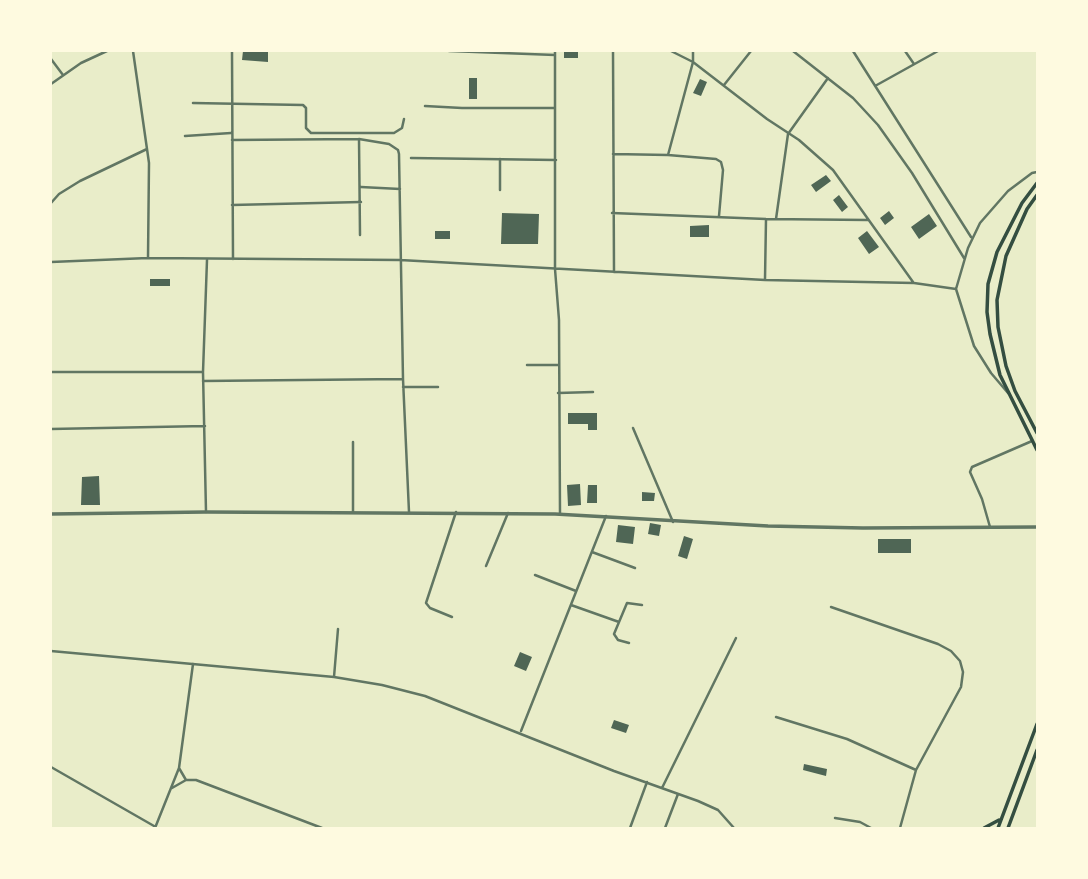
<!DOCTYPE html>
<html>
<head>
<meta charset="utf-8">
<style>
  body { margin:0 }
  #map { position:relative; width:1088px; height:879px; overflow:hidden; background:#e9edc9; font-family:"Work Sans",sans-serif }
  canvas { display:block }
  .frame { position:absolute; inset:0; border:52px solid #fefae0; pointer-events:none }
</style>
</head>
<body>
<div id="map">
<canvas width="1088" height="879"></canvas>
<div class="frame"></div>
</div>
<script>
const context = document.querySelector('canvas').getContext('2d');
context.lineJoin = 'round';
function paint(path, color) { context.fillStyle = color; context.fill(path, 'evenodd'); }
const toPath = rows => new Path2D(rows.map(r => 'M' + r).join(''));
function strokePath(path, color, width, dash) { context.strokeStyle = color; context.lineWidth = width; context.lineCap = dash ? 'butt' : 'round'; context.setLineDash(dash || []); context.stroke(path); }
paint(toPath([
  [243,51,268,52,268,62,242,60],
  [564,51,578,51,578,58,564,58],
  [469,78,477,78,477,99,469,99],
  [700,79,707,82,701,96,693,93],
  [826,175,831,181,816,192,811,185],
  [839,195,848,207,842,212,833,200],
  [889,211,894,218,885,225,880,218],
  [502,213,539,214,538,244,501,244],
  [929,214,937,226,919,239,911,227],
  [709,225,709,237,690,237,690,226],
  [435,231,450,231,450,239,435,239],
  [867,231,879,247,869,254,858,238],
  [150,279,170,279,170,286,150,286],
  [568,413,597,413,597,430,588,430,588,424,568,424],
  [99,476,100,505,81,505,82,477],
  [580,484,581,505,568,506,567,485],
  [588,485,597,485,597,503,587,503],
  [642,492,655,493,654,501,642,501],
  [650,523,661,525,659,536,648,534],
  [618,525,635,527,633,544,616,542],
  [684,536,693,539,687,559,678,556],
  [878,539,911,539,911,553,878,553],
  [520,652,532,657,526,671,514,666],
  [614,720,629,725,626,733,611,728],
  [804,764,827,769,826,776,803,770]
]), '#4f6655');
strokePath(toPath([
  [133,51,149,163,148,258],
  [232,51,233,259],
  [449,51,555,55],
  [555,51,555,269,559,320,560,514],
  [613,51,614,272],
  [671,51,693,62,767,119,799,140,833,170,913,282],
  [793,51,853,98,878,125,912,173,964,258],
  [853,51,971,237],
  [905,51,914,64],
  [51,59,63,75],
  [51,84,81,63,107,51],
  [724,85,751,51],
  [875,86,938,51],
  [193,103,303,105,306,108,306,128,311,133,394,133,402,128,404,119],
  [425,106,462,108,555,108],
  [185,136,231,133],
  [359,139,389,144,398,150,399,154,403,379,409,512],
  [232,140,359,139,360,235],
  [613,154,668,155,716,159,721,162,723,170,719,216],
  [668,155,693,62,693,51],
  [411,158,556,160],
  [361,187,400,189],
  [500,190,500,159],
  [51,203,59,194,80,181,147,149],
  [232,205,361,202],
  [612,213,766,219,868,220],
  [776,219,788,134,828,78],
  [51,262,148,258,400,260,765,280,914,283,956,289],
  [765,279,766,219],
  [527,365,558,365],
  [51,372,203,372],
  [203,381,402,379],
  [403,387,438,387],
  [558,393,593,392],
  [1008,393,991,373,974,346,956,289,968,248,980,223,1008,191,1032,173,1037,172],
  [633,428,673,522],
  [51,429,205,426],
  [353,442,353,512],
  [206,512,203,372,207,260],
  [990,527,982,499,970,472,972,467,1032,441],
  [592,552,635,568],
  [486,566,508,513],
  [535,575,576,591],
  [571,605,619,622],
  [831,607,938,644,951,651,960,661,963,672,961,687,916,770,900,828],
  [452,617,430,608,426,603,456,512],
  [629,643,618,640,614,634,627,603,642,605],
  [51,651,334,677,382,685,425,696,614,771,698,801,718,810,734,828],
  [334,677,338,629],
  [776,717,847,739,916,770],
  [521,731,606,516],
  [51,767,154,826],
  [179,768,186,780],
  [172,788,186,780,196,780,322,828],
  [662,788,736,638],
  [835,818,860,822,871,828],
  [155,828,179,768,193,664],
  [630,828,647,782],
  [665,828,678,794]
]), '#617663', 2.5);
strokePath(toPath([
  [51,514,206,512,555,514,768,526,863,528,1037,527]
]), '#617663', 3.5);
strokePath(toPath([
  [1037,183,1022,203,997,252,988,284,987,312,990,334,1000,375,1037,450],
  [1037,195,1027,209,1006,256,997,300,998,327,1006,366,1015,391,1037,433],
  [984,828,999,820],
  [998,828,1037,724],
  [1008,828,1037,750]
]), '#344e41', 3.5);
</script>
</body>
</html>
